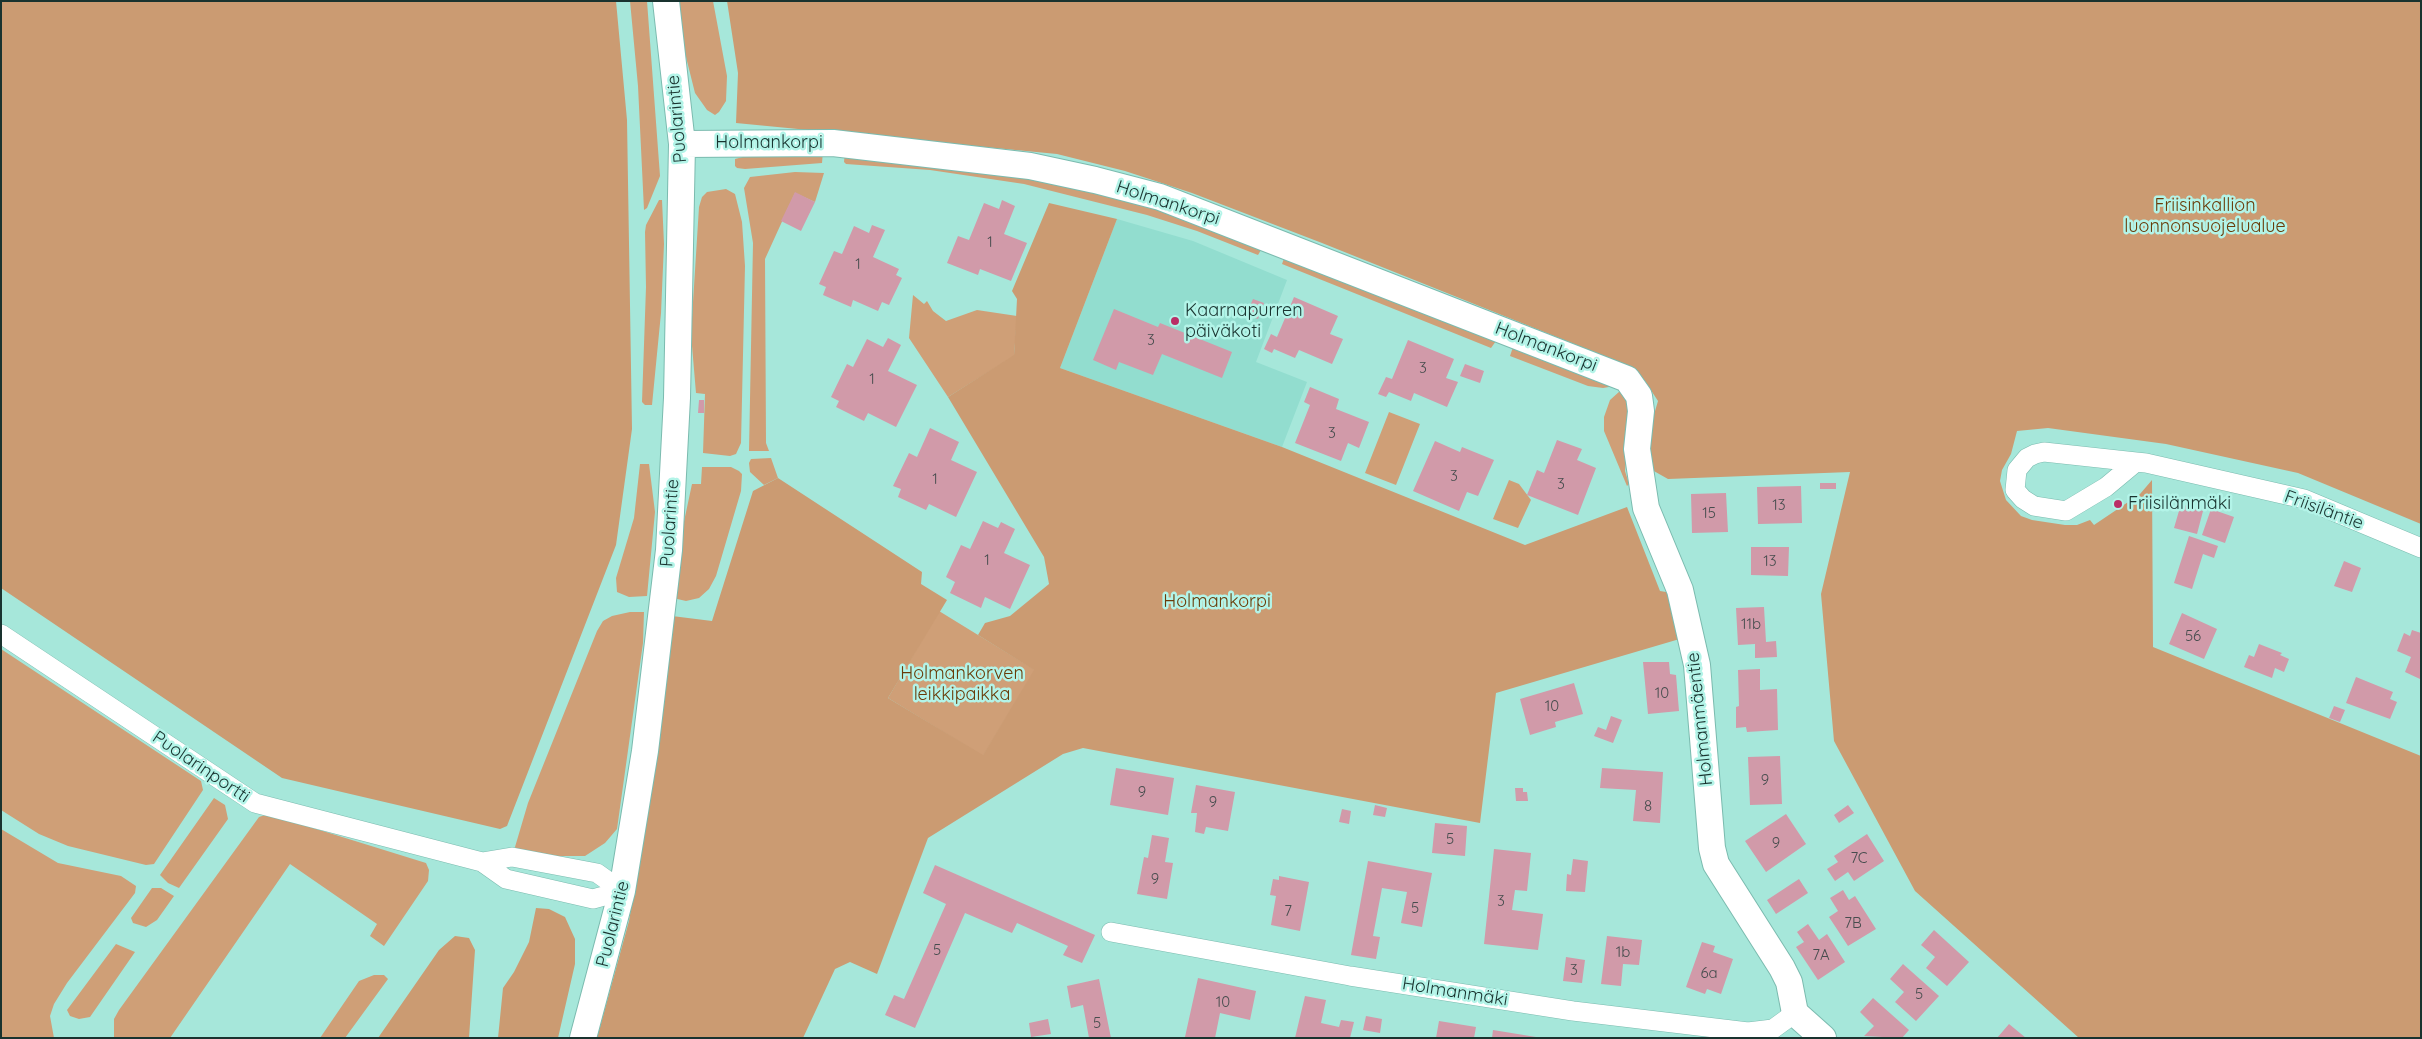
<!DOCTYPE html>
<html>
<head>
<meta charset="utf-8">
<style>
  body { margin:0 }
  #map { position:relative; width:2422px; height:1039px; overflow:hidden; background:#a6e7da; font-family:Quicksand,sans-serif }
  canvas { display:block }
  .frame { position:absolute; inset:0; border:2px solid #19332f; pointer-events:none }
</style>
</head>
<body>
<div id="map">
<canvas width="2422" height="1039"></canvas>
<div class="frame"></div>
</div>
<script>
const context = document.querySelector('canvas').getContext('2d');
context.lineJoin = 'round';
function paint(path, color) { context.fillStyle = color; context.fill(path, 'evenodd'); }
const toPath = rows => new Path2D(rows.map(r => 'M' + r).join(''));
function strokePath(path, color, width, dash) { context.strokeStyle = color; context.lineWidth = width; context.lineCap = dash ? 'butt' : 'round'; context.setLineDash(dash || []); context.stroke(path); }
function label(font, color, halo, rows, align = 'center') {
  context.font = font + ' Quicksand,sans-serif'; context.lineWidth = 5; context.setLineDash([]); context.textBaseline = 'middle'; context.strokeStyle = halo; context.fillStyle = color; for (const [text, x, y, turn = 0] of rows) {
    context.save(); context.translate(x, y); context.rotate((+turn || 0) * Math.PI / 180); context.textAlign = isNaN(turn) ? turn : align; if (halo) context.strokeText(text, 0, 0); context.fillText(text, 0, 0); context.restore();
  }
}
paint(toPath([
  [1117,219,1193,241,1287,280,1256,362,1307,382,1282,447,1060,368]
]), '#92ddcf');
paint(toPath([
  [630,1,647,1,660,176,647,208,644,210,638,86],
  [676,1,713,1,727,76,726,101,719,112,715,115,707,110,695,93,682,41],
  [823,151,822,163,745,169,737,168,735,166,735,159,762,152],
  [845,151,1022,171,1157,202,1261,250,1258,255,1197,231,1147,215,1024,184,930,170,846,164,844,162],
  [795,172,824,173,815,202,795,193,765,259,766,443,769,451,749,451,753,243,744,188,750,177],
  [726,189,735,194,742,222,745,266,741,443,736,454,730,456,703,453,705,394,696,393,691,334,699,207,702,197,707,192],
  [659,200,662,200,664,244,661,313,652,405,645,405,642,402,646,287,645,232,646,225],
  [1286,253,1496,341,1491,348,1282,264],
  [913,295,924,304,927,301,933,311,946,321,977,310,1017,316,1014,356,948,397,909,338],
  [1513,347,1611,383,1609,387,1603,388,1588,386,1510,356],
  [1620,391,1631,406,1625,471,1629,484,1627,486,1604,431,1604,417,1610,400],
  [1389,412,1420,424,1396,485,1365,473],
  [771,458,778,478,764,485,750,472,749,463,751,459],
  [640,464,649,464,655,512,647,596,629,597,617,592,616,578,634,518],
  [702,467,731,467,739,471,742,474,741,491,716,576,709,589,699,598,686,601,673,598,676,559,692,484,701,484],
  [1509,480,1519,484,1531,500,1518,528,1493,519],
  [939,611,1035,670,983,756,888,698],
  [630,612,644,612,643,643,617,829,605,843,585,856,550,856,517,852,515,847,528,803,597,631,603,621,612,616],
  [1,649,201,781,203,790,154,864,146,865,68,846,39,834,1,810],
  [214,798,225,805,228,819,179,888,168,883,160,875],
  [268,814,426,863,429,870,428,881,384,946,370,936,377,924,290,864,170,1038,114,1038,114,1019,119,1010,259,817],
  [1,829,58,863,121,876,136,886,135,893,67,983,54,1004,50,1016,54,1038,1,1038],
  [152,888,161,888,174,896,157,920,146,927,133,923,131,918],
  [116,944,135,952,90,1017,79,1019,70,1016,67,1010],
  [374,975,384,975,388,979,345,1038,320,1038,359,981]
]), '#cf9f77');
paint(toPath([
  [1,1,616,1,627,120,632,429,616,545,507,826,500,829,282,778,1,588],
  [727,1,2421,1,2421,524,2298,473,2166,444,2048,428,2017,431,2011,454,2002,470,2000,481,2006,500,2021,516,2032,520,2065,525,2077,525,2090,520,2094,525,2140,494,2152,480,2153,647,2421,756,2421,1038,2079,1038,1915,891,1834,741,1821,594,1850,472,1668,479,1645,466,1645,445,1658,401,1645,381,1624,364,1322,243,1192,193,1125,171,1057,154,736,123,738,73],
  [1049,203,1117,219,1060,368,1282,447,1525,545,1627,507,1660,591,1672,593,1683,638,1496,693,1480,823,1083,748,1063,754,928,838,877,974,850,962,835,969,803,1038,597,1038,629,921,649,798,672,616,712,621,753,491,778,478,922,572,921,584,947,600,888,698,983,755,1034,670,978,635,985,623,1010,616,1049,584,1044,557,948,397,1014,355,1017,299,1012,291],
  [536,908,549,909,565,917,575,939,575,964,558,1038,498,1038,503,988,514,972,529,942],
  [455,936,469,938,475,950,469,1038,378,1038,439,950]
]), '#cb9b72');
paint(toPath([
  [795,192,815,202,801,231,781,221],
  [1002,200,1015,206,1004,234,1027,243,1011,281,980,269,978,275,947,263,958,236,969,240,984,203,999,209],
  [872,225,885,230,873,257,899,269,896,275,902,278,889,305,882,302,878,311,853,300,851,307,823,295,826,287,819,284,834,251,842,254,854,226,869,233],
  [1294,297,1338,316,1330,334,1343,339,1332,364,1299,350,1295,358,1274,349,1272,353,1264,349,1271,334,1277,337],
  [1253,299,1264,303,1258,319,1246,315],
  [1114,309,1158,327,1160,323,1232,352,1222,378,1162,354,1153,375,1119,362,1116,370,1093,360],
  [888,338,901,345,888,371,917,385,896,427,868,413,864,421,836,407,839,401,831,397,847,364,853,367,867,339,883,347],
  [1408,340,1454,359,1446,378,1458,382,1447,407,1414,393,1411,401,1389,392,1386,397,1378,394,1386,377,1392,379],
  [1465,364,1484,371,1480,383,1460,376],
  [1310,387,1339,399,1336,409,1369,422,1359,448,1348,443,1341,461,1295,443,1310,405,1304,402],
  [699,400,704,400,704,413,698,413],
  [930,428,959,442,951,460,977,472,956,517,929,504,926,510,898,497,901,489,893,486,909,453,917,457],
  [1557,440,1582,449,1577,460,1596,468,1578,515,1527,495,1537,470,1544,473],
  [1435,441,1460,452,1462,447,1494,460,1478,496,1467,492,1459,511,1413,491],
  [1820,483,1836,483,1836,489,1820,489],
  [1801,486,1802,523,1758,524,1757,487],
  [1726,493,1728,532,1692,533,1691,494],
  [2181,504,2203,511,2197,534,2174,528],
  [2211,509,2234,517,2225,543,2202,535],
  [983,521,998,528,1001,522,1015,529,1004,553,1030,565,1010,609,985,597,981,608,950,593,955,582,946,577,961,545,970,549],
  [2189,536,2218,546,2214,558,2203,554,2192,589,2174,583],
  [1751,547,1789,547,1788,576,1751,575],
  [2344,561,2361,568,2352,592,2334,586],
  [1764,607,1766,642,1776,641,1777,657,1755,658,1755,644,1738,645,1736,608],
  [2182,613,2217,629,2204,659,2169,644],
  [2412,630,2421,633,2420,679,2405,672,2411,657,2397,651,2404,633,2410,636],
  [2259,644,2282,653,2280,655,2289,659,2284,672,2275,668,2272,678,2244,667,2249,655,2254,657],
  [1643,662,1669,662,1670,674,1676,675,1679,711,1648,714],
  [1760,669,1760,690,1777,689,1778,730,1747,732,1746,727,1736,728,1736,707,1739,706,1738,670],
  [2356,677,2393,692,2390,699,2397,702,2390,719,2346,703],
  [1574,683,1583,714,1555,722,1556,727,1530,735,1520,699],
  [2334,706,2345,710,2340,722,2329,718],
  [1611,716,1622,720,1613,743,1594,736,1598,727,1606,730],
  [1780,756,1782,804,1750,805,1748,757],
  [1116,768,1174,778,1168,815,1110,805],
  [1602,768,1663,772,1660,823,1633,821,1636,790,1600,788],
  [1196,785,1235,792,1228,831,1206,827,1204,834,1195,832,1197,813,1191,813],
  [1515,788,1523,788,1523,792,1527,792,1528,801,1516,801],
  [1375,805,1387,808,1385,817,1373,815],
  [1848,805,1854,813,1839,823,1834,815],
  [1342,809,1351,811,1349,824,1339,822],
  [1786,814,1806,844,1766,872,1745,841],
  [1435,823,1467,826,1465,856,1432,853],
  [1867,834,1884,861,1854,881,1848,872,1835,881,1827,869,1838,862,1834,856],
  [1152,835,1169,838,1165,862,1173,863,1167,899,1137,894,1144,857,1148,858],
  [1494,849,1531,853,1527,891,1515,890,1512,910,1543,914,1538,950,1484,944],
  [1573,859,1588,861,1585,892,1566,891,1567,874,1571,875],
  [1368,861,1432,873,1422,927,1401,923,1407,892,1382,888,1373,936,1380,937,1376,959,1351,955],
  [935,865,1095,935,1082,963,1063,955,1068,946,1017,923,1012,933,965,913,915,1028,885,1015,894,995,904,999,946,904,923,893],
  [1279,876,1309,882,1300,931,1271,925,1276,896,1270,895,1273,879,1279,880],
  [1799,879,1808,893,1776,914,1767,900],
  [1843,890,1849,900,1855,896,1876,929,1848,946,1829,917,1838,911,1830,898],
  [1808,924,1819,940,1827,934,1845,962,1818,980,1796,947,1804,942,1797,932],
  [1934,930,1969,962,1947,986,1926,968,1935,957,1921,945],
  [1607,936,1642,940,1639,965,1623,964,1621,986,1601,984],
  [1702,942,1715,946,1713,952,1733,959,1721,994,1707,989,1705,994,1686,987],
  [1566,957,1585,960,1582,983,1563,981],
  [1903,964,1939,996,1916,1021,1895,1002,1904,992,1890,979],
  [1198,978,1256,991,1250,1020,1220,1013,1215,1038,1185,1037],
  [1099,979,1111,1038,1089,1038,1083,1005,1071,1008,1067,986],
  [1305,996,1326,1000,1321,1023,1339,1027,1341,1020,1354,1022,1350,1038,1295,1038],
  [1873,998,1909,1030,1902,1038,1864,1036,1874,1026,1860,1012],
  [1366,1016,1382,1019,1380,1033,1363,1030],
  [1048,1019,1051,1034,1031,1037,1029,1023],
  [1439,1021,1476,1027,1474,1038,1436,1038],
  [2009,1024,2026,1038,1997,1038],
  [1493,1030,1536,1037,1536,1038,1492,1038]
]), '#d19aa9');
const street = toPath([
  [2136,462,2106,487,2066,511,2034,506,2023,499,2015,490,2017,470,2027,458,2035,454,2044,452,2136,462,2146,463,2304,499,2421,548],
  [1,634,255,803,482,862,506,879,593,899,622,891],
  [482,862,512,857,597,873,622,891],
  [1111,932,1350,976,1573,1011,1748,1032,1773,1029,1795,1013]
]);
const secondary = toPath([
  [682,144,833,143,1030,166,1095,180,1160,197,1627,379,1639,396,1641,411,1637,449,1646,508,1680,590,1697,665,1712,848,1716,864,1782,968,1789,982,1795,1013,1823,1038],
  [583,1038,622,891,645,751,669,550,677,398,682,144,666,1]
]);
strokePath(street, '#7bbbaf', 20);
strokePath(secondary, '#7bbbaf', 28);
strokePath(street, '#fff', 19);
strokePath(secondary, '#fff', 26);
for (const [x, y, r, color] of [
  [1175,321,5,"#ba2e66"],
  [2118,504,5,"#ba2e66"]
]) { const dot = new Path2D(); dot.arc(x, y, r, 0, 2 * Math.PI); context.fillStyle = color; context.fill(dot); strokePath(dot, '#b3f4e8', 2); }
label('15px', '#474d4e', null, [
  ["1",990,242],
  ["1",858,264],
  ["3",1151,340],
  ["3",1423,368],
  ["1",872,379],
  ["3",1332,433],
  ["3",1454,476],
  ["1",935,479],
  ["3",1561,484],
  ["13",1779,505],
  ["15",1709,513],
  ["1",987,560],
  ["13",1770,561],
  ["11b",1751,624],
  ["56",2193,636],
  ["10",1662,693],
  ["10",1552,706],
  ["9",1765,780],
  ["9",1142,792],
  ["9",1213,802],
  ["8",1648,806],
  ["5",1450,839],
  ["9",1776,843],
  ["7C",1859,858],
  ["9",1155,879],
  ["3",1501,901],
  ["5",1415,908],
  ["7",1288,911],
  ["7B",1853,923],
  ["5",937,950],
  ["1b",1623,952],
  ["7A",1821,955],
  ["3",1574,970],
  ["6a",1709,973],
  ["5",1919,994],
  ["10",1223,1002],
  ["5",1097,1023]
]);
label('18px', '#19332f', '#b3f4e8', [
  ["Puolarintie",677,119,-95],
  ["Holmankorpi",769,143],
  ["Holmankorpi",1168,203,18],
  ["Holmankorpi",1546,347,21],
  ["Friisiläntie",2324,510,20],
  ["Puolarintie",670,523,-86],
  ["Holmanmäentie",1700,719,-96],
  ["Puolarinportti",201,767,34],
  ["Puolarintie",613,924,-76],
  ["Holmanmäki",1455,992,9]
]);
label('18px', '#693b08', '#b3f4e8', [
  ["Friisinkallion",2205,206],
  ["luonnonsuojelualue",2205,227],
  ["Holmankorpi",1217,602],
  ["Holmankorven",962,674],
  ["leikkipaikka",962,695]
]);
label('18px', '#19332f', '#b3f4e8', [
  ["Kaarnapurren",1185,311],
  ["päiväkoti",1185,332],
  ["Friisilänmäki",2128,504]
], 'left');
</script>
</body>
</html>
